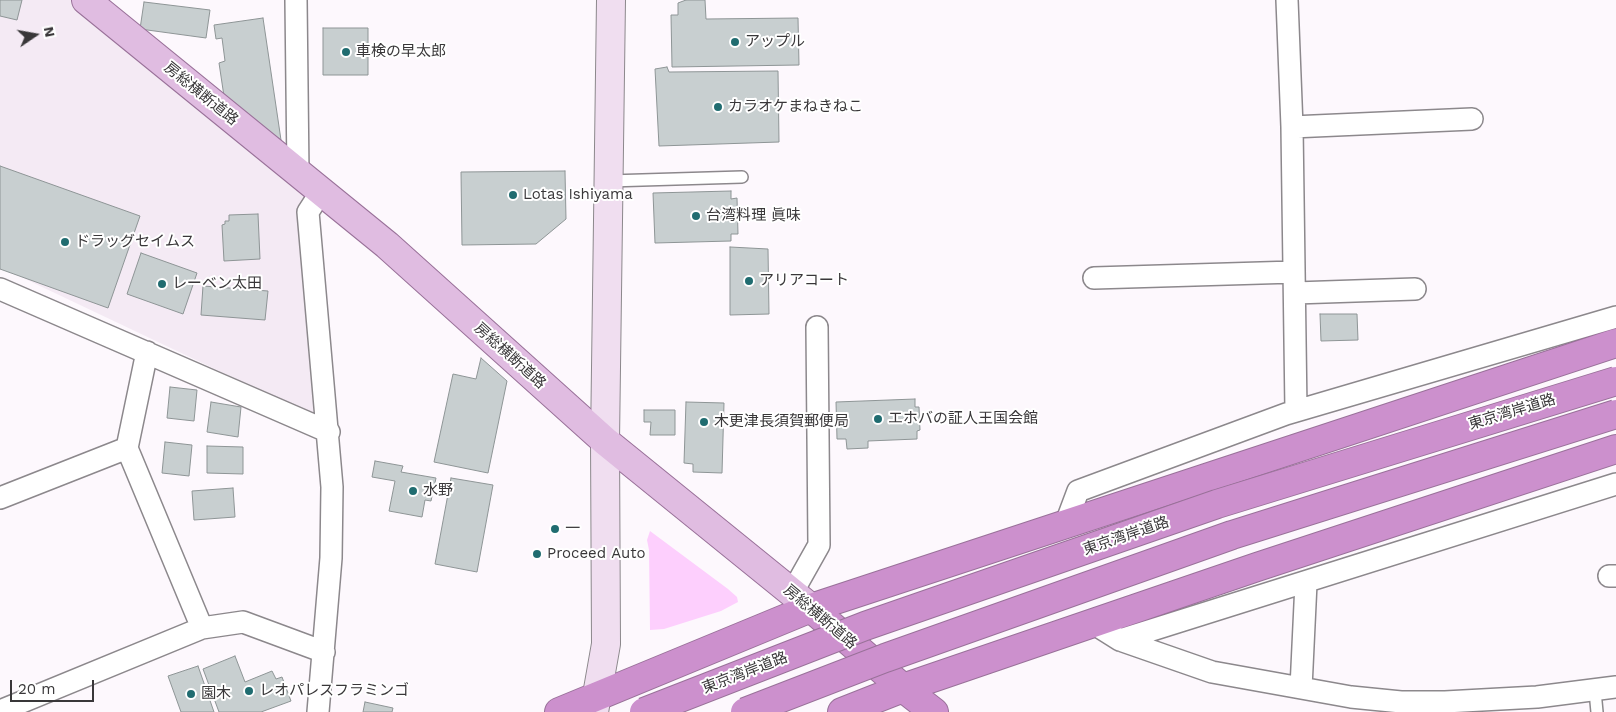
<!DOCTYPE html>
<html>
<head>
<meta charset="utf-8">
<style>
  body { margin:0 }
  #map { position:relative; width:1616px; height:712px; overflow:hidden; background:#fdf8fd; font-family:"Work Sans",sans-serif }
  canvas { display:block }
  .north { position:absolute; left:10px; top:10px; width:50px; height:50px; -webkit-text-stroke:4px #fff; paint-order:stroke; rotate:78deg; font-size:14px; font-weight:700; line-height:20px; text-align:center; color:#393739 }
  .north::after { content:''; display:block; margin:auto; width:18px; height:22px; background:#393739; clip-path:polygon(50% 0,100% 100%,50% 72%,0 100%) }
  .scale { position:absolute; left:10px; top:680px; width:84px; height:22px; box-sizing:border-box; border:2px solid #393739; border-top:0; padding-left:6px; font-size:15px; line-height:18px; white-space:nowrap; color:#393739; -webkit-text-stroke:4px #fff; paint-order:stroke }
</style>
</head>
<body>
<div id="map">
<canvas width="1616" height="712"></canvas>
<div class="north">N</div>
<div class="scale">20 m</div>
</div>
<script>
const context = document.querySelector('canvas').getContext('2d');
context.lineJoin = 'round';
function paint(path, color) { context.fillStyle = color; context.fill(path, 'evenodd'); }
const toPath = rows => new Path2D(rows.map(r => 'M' + r).join(''));
function strokePath(path, color, width, dash) { context.strokeStyle = color; context.lineWidth = width; context.lineCap = dash ? 'butt' : 'round'; context.setLineDash(dash || []); context.stroke(path); }
function label(font, color, halo, rows, align = 'center') {
  context.font = font + ' "Work Sans","Noto Sans JP",sans-serif'; context.lineWidth = 4; context.setLineDash([]); context.textBaseline = 'middle'; context.strokeStyle = halo; context.fillStyle = color; for (const [text, x, y, turn = 0] of rows) {
    context.save(); context.translate(x, y); context.rotate((+turn || 0) * Math.PI / 180); context.textAlign = isNaN(turn) ? turn : align; if (halo) context.strokeText(text, 0, 0); context.fillText(text, 0, 0); context.restore();
  }
}
paint(toPath([
  [0,0,73,0,309,190,297,213,314,416,0,267]
]), '#f4eaf4');
paint(toPath([
  [650,531,728,589,737,597,738,602,721,611,664,629,650,630,649,550,647,540]
]), '#fdcffd');
const building = toPath([
  [0,0,22,0,17,20,0,16,0,0],
  [686,0,705,0,706,19,798,18,799,65,672,67,671,15,678,15,678,3,686,0],
  [144,2,210,10,206,38,140,29,144,2],
  [263,18,281,140,225,103,219,63,225,61,222,38,216,39,214,25,263,18],
  [323,28,368,28,368,75,323,75,323,28],
  [667,67,669,72,778,71,779,142,659,146,655,69,667,67],
  [0,166,140,216,108,308,0,269,0,166],
  [565,171,566,219,536,244,462,245,461,172,565,171],
  [731,191,731,199,737,198,738,234,731,234,731,241,655,243,653,193,731,191],
  [258,214,260,259,224,261,222,225,225,224,225,221,229,221,229,215,258,214],
  [730,247,768,249,769,314,730,315,730,247],
  [141,253,197,273,183,314,127,294,141,253],
  [203,286,268,291,265,320,201,315,203,286],
  [1320,314,1357,314,1358,340,1321,341,1320,314],
  [481,358,507,381,488,473,434,462,453,374,476,379,481,358],
  [170,387,197,390,194,421,167,418,170,387],
  [915,399,915,407,919,407,920,430,917,431,917,439,868,441,868,448,847,449,846,439,837,439,836,402,915,399],
  [211,402,241,407,238,437,207,432,211,402],
  [686,402,724,403,722,473,693,472,693,464,684,463,686,402],
  [644,410,675,410,675,435,650,435,651,422,644,422,644,410],
  [165,442,192,445,189,476,162,473,165,442],
  [207,446,243,447,243,474,207,473,207,446],
  [375,461,403,466,401,472,436,478,431,501,425,500,422,517,389,511,395,481,372,477,375,461],
  [451,478,493,485,477,572,435,564,451,478],
  [233,488,235,517,194,520,192,491,233,488],
  [235,656,245,682,272,671,276,679,282,677,291,701,261,712,219,712,203,669,235,656],
  [198,666,214,712,181,712,168,676,198,666],
  [365,702,393,708,392,712,363,712,365,702]
]);
paint(building, '#c8cfd0');
strokePath(building, '#8e9596', 1);
const lane = toPath([
  [609,181,742,177],
  [1595,691,1597,712]
]);
const street = toPath([
  [296,0,298,173],
  [1287,0,1292,127,1296,411],
  [1292,127,1472,119],
  [1094,278,1294,272],
  [0,289,329,432],
  [1295,293,1415,289],
  [147,352,127,448,202,628],
  [0,498,127,448],
  [1066,523,1078,491,1286,414,1616,317],
  [1609,576,1616,576],
  [792,593,819,545,817,327],
  [1093,623,1120,640,1616,484],
  [1120,640,1212,672,1351,697,1401,702,1445,702,1537,697,1616,687],
  [1301,688,1306,583],
  [0,711,202,628,243,622,324,652],
  [318,712,331,558,332,487,308,212,321,192]
]);
const secondary = toPath([
  [594,712,606,644,605,441,611,0]
]);
const primary = toPath([
  [86,0,387,245,605,441,811,608]
]);
const highway = toPath([
  [811,608,903,688,934,712],
  [559,712,811,608,1616,343],
  [842,712,903,688,1257,567,1616,449]
]);
strokePath(lane, '#8c888c', 14);
strokePath(street, '#8c888c', 24);
strokePath(secondary, '#8c888c', 30);
strokePath(primary, '#997199', 30);
strokePath(highway, '#997199', 30);
strokePath(lane, '#fff', 11);
strokePath(street, '#fff', 21);
strokePath(secondary, '#f0def0', 28);
strokePath(primary, '#e0bce1', 28);
strokePath(highway, '#cc90cd', 28);
const highwayBridge = toPath([
  [644,712,865,626,1217,504,1616,381],
  [745,712,885,658,1232,535,1616,414]
]);
strokePath(highwayBridge, '#997199', 30, []);
strokePath(highwayBridge, '#cc90cd', 28);
for (const [x, y, r, color] of [
  [735,42,5,"#206c70"],
  [346,52,5,"#206c70"],
  [718,107,5,"#206c70"],
  [513,195,5,"#206c70"],
  [696,216,5,"#206c70"],
  [65,242,5,"#206c70"],
  [749,281,5,"#206c70"],
  [162,284,5,"#206c70"],
  [878,419,5,"#206c70"],
  [704,422,5,"#206c70"],
  [413,491,5,"#206c70"],
  [555,529,5,"#206c70"],
  [537,554,5,"#206c70"],
  [249,691,5,"#206c70"],
  [191,694,5,"#206c70"]
]) { const dot = new Path2D(); dot.arc(x, y, r, 0, 2 * Math.PI); context.fillStyle = color; context.fill(dot); strokePath(dot, '#fff', 2); }
label('15px', '#393739', '#fff', [
  ["アップル",745,42],
  ["車検の早太郎",356,52],
  ["カラオケまねきねこ",728,107],
  ["Lotas Ishiyama",523,195],
  ["台湾料理 眞味",706,216],
  ["ドラッグセイムス",75,242],
  ["アリアコート",759,281],
  ["レーベン太田",172,284],
  ["エホバの証人王国会館",888,419],
  ["木更津長須賀郵便局",714,422],
  ["水野",423,491],
  ["一",565,529],
  ["Proceed Auto",547,554],
  ["レオパレスフラミンゴ",259,691],
  ["園木",201,694]
], 'left');
label('15px', '#393739', '#fff', [
  ["房総横断道路",201,94,39],
  ["房総横断道路",510,356,42],
  ["東京湾岸道路",1512,412,-17],
  ["東京湾岸道路",1126,536,-19],
  ["房総横断道路",820,617,40],
  ["東京湾岸道路",745,673,-21]
]);
</script>
</body>
</html>
